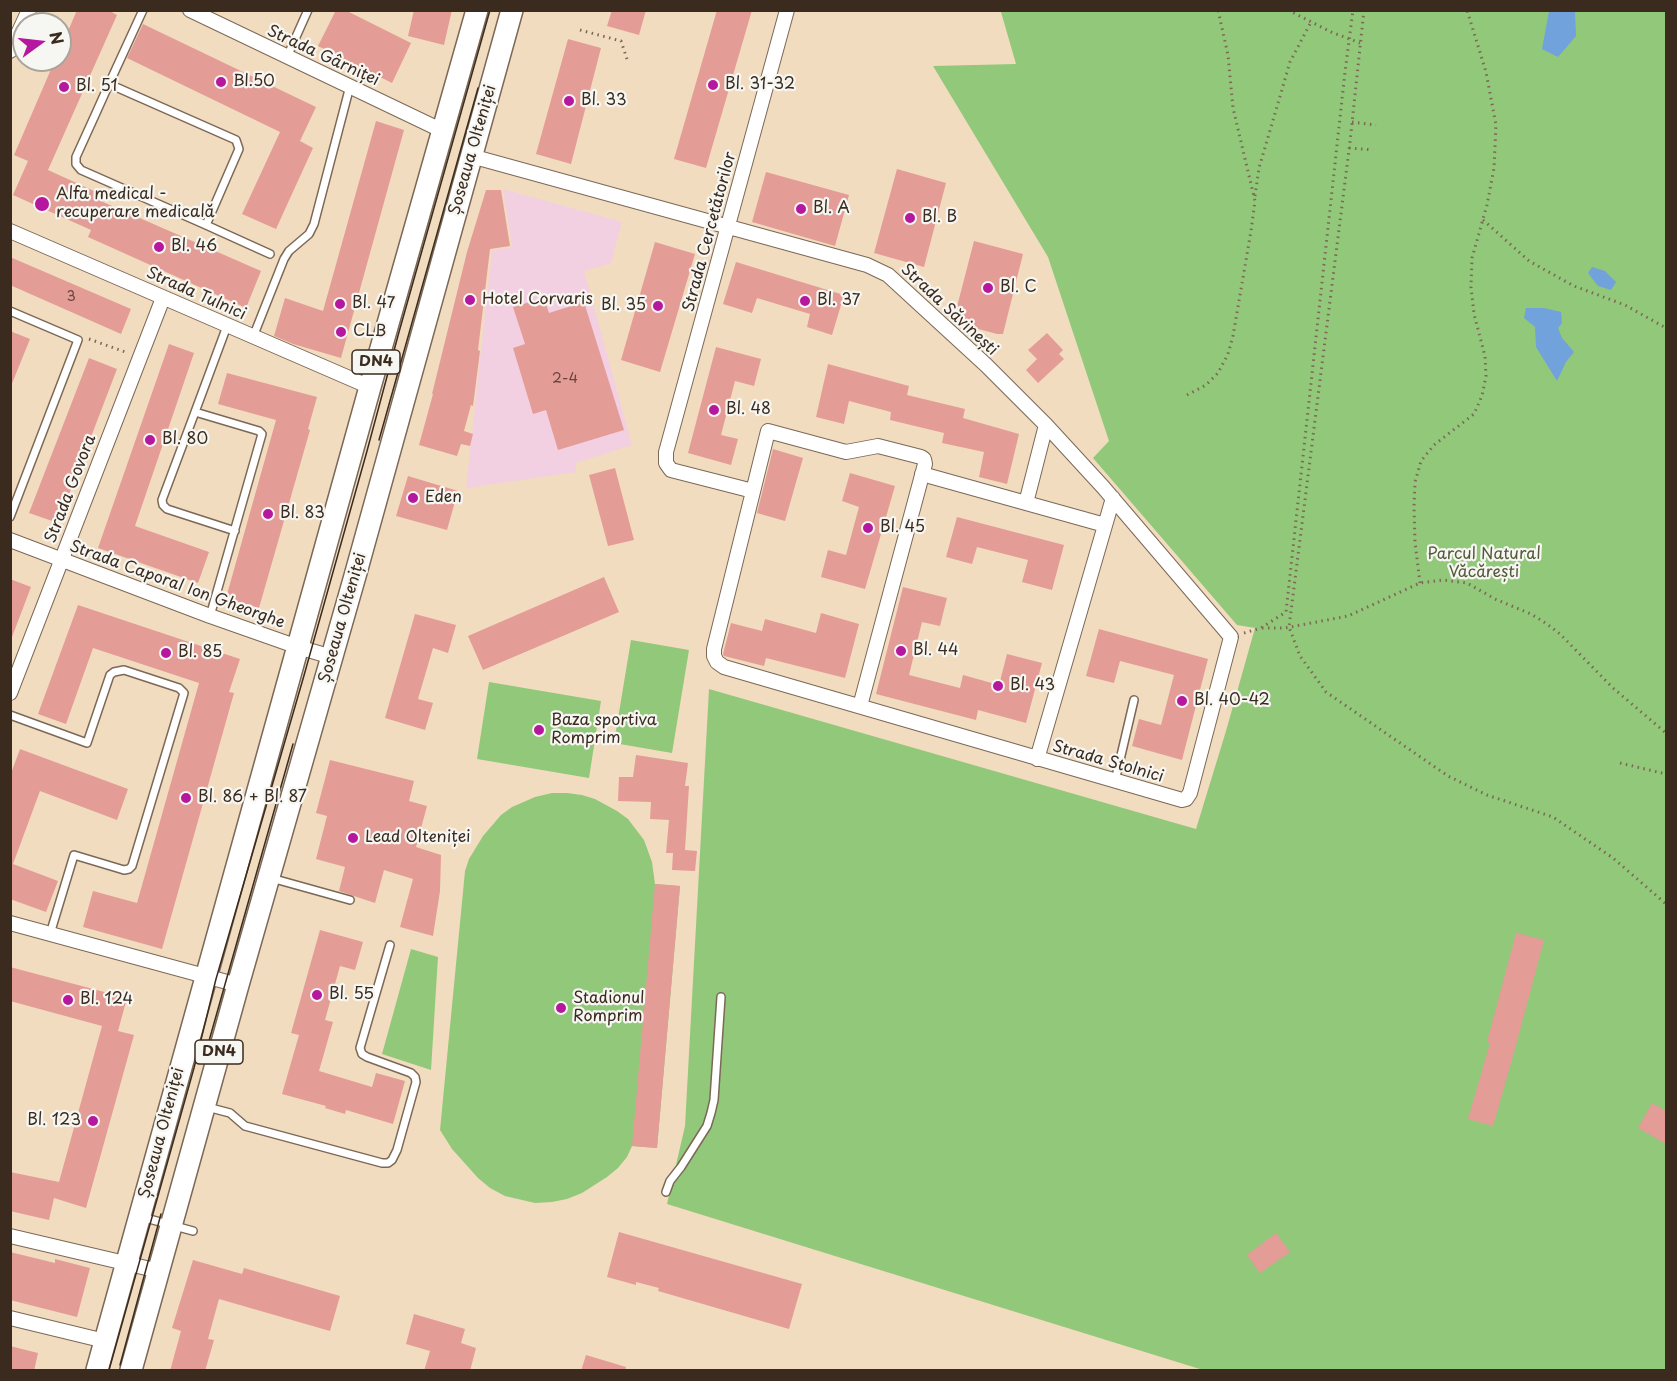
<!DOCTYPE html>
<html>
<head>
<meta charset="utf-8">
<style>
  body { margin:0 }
  #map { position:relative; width:1677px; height:1381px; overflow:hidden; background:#f2dcbf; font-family:"Playpen Sans",sans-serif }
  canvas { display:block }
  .frame { position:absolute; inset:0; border:12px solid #3b2a1e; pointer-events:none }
  .north { position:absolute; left:12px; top:12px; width:60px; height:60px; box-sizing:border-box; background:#f6f6f2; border:2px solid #aba49d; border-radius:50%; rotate:75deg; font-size:16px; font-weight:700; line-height:24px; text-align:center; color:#3b2a1e }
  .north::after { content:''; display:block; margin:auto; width:21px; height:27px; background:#b5179e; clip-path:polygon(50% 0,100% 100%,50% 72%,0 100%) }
</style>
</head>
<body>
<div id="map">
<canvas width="1677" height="1381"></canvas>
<div class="frame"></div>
<div class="north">N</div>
</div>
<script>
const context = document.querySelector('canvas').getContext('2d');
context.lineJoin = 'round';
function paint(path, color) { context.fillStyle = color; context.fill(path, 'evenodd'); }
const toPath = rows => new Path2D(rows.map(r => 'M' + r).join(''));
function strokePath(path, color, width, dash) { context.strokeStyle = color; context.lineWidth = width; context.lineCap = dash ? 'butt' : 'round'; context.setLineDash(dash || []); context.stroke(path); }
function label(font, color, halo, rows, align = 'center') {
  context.font = font + ' "Playpen Sans",sans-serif'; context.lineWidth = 4.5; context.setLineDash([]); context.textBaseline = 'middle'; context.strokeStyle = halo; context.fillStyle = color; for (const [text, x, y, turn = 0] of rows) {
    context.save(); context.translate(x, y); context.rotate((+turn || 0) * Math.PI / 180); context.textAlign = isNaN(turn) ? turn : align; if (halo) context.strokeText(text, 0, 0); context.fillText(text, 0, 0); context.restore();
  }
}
paint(toPath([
  [503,189,622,222,611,263,584,271,632,445,575,463,576,472,466,488,492,251,512,247]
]), '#f2cfe1');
paint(toPath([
  [992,11,1666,11,1666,1370,1203,1370,667,1204,685,1126,709,689,1196,829,1226,731,1255,628,1237,625,1093,458,1109,441,1048,257,933,66,1016,64,1001,12],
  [631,640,689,650,672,753,614,743],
  [489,682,601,701,589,778,477,759],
  [552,793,567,793,582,795,595,799,617,811,628,819,644,840,652,862,655,884,680,886,657,1148,632,1146,627,1157,618,1168,607,1177,582,1193,567,1199,552,1202,535,1203,505,1196,490,1188,478,1178,452,1149,440,1130,465,871,469,859,483,836,501,815,512,807,535,797],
  [411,949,438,957,431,1070,382,1054]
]), '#92c87a');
paint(toPath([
  [1549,11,1575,11,1576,36,1558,57,1542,49],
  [1592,267,1605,271,1616,282,1611,290,1598,286,1588,273],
  [1526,308,1544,308,1561,312,1562,323,1558,328,1562,338,1574,352,1566,362,1557,381,1536,347,1535,327,1524,318]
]), '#71a2dc');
paint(toPath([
  [77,10,108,10,117,15,48,170,105,196,103,202,261,271,246,308,88,237,91,230,13,195,28,161,14,155,55,60,60,60,60,50],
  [336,10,345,10,411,43,392,83,318,46],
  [414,10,452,10,444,45,408,36],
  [612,10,646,10,639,35,607,26],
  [717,10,752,10,706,168,674,159],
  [143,24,316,107,300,141,313,148,276,229,242,214,280,132,127,58],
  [568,39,601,48,571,164,536,154],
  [376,121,404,130,341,358,293,344,274,336,285,298,323,311],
  [897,169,946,183,924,267,874,253],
  [766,172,849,195,835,246,752,222],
  [486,190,501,190,510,246,490,249,478,350,480,351,473,406,471,405,464,431,473,434,470,446,461,444,457,456,419,445,433,394,432,394,467,252],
  [974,241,1023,254,1003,334,997,334,953,322],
  [655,242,695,254,660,372,621,360],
  [10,257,131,309,121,334,10,285],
  [736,262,844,295,832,335,807,327,810,314,757,298,752,313,723,304],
  [544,298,549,313,584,302,624,430,558,450,546,410,533,414,513,348,525,344,513,307],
  [10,331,30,339,11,386,10,386],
  [1047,333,1063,350,1059,354,1064,359,1038,383,1026,370,1037,359,1028,350],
  [169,344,194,353,135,526,209,552,198,583,98,548],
  [716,347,761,359,754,386,735,381,721,435,738,439,731,465,688,453],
  [89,358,117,369,58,523,29,513],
  [828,364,909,386,907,395,965,409,963,418,1019,434,1007,484,979,477,984,452,942,443,944,433,890,420,891,412,849,401,844,424,816,417],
  [227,373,317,397,308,429,310,430,259,608,226,598,276,420,218,404],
  [773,449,803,458,785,521,757,513],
  [615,468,634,540,608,546,589,475],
  [850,473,895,486,865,589,821,577,828,550,846,555,859,507,842,501],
  [408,476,458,491,447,530,396,516],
  [957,517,1064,545,1052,590,1022,582,1028,560,977,547,972,564,946,557],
  [604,577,619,612,483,670,468,636],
  [10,579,31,587,12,637,10,636],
  [903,587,947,598,940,626,922,622,909,675,960,688,963,675,999,685,1007,654,1042,663,1026,723,978,710,976,720,876,694],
  [78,605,240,659,229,692,234,693,162,949,83,927,93,891,137,903,199,683,93,648,66,724,38,714],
  [821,613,859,624,845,678,766,658,764,666,724,656,723,654,731,623,762,631,765,619,816,633],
  [415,614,456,625,448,653,433,648,418,699,433,703,425,730,385,718],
  [1099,629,1208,659,1182,760,1132,746,1139,719,1161,725,1174,675,1120,661,1114,683,1086,676],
  [20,749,128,789,117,820,40,791,13,864,58,881,46,912,10,899,10,776],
  [636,755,688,763,685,786,689,786,685,850,697,851,695,871,672,870,673,853,666,853,669,820,650,819,651,802,618,801,619,777,633,777],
  [330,760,414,781,409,801,427,806,416,847,441,855,440,891,433,936,400,927,413,879,384,870,375,903,339,891,345,867,316,859,327,816,316,813],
  [655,884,680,886,657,1148,632,1146],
  [320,930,363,942,355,970,340,966,325,1020,333,1022,319,1071,372,1087,376,1073,405,1081,393,1124,346,1110,345,1114,325,1108,326,1106,282,1094,299,1035,291,1033],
  [1516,933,1544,940,1513,1056,1493,1126,1468,1119,1490,1043,1487,1042],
  [10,967,127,998,118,1031,134,1035,86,1208,54,1198,49,1220,10,1211,10,1172,59,1182,102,1026,10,1001],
  [1652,1103,1666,1111,1666,1144,1638,1128],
  [619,1232,802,1284,789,1329,658,1291,659,1288,636,1282,636,1285,607,1277],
  [1276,1233,1290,1252,1260,1273,1247,1255],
  [10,1252,55,1263,55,1259,90,1268,77,1317,10,1300],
  [193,1260,242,1274,244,1268,340,1296,330,1331,219,1299,208,1339,214,1340,205,1371,170,1371,181,1331,172,1328],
  [414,1314,465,1329,461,1343,476,1348,470,1371,424,1371,430,1351,406,1344],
  [10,1346,38,1353,34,1371,10,1371],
  [586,1355,626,1367,625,1371,581,1371]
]), '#e49c97');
const lane = toPath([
  [287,57,308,10],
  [109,84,236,140,239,149,206,225,81,170,76,164,76,157,96,113,109,84,143,10],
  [206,225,270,254],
  [10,311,78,340,10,517],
  [253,337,284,259,289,251,309,234,314,224,350,86],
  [195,412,162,500,163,505,167,509,235,531],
  [210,616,262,434,259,431,195,412,227,326],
  [10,715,87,743,110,675,114,672,124,670,179,688,184,693,132,866,129,869,124,870,74,855,50,934],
  [1115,781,1134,700],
  [271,878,350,900],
  [207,1107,230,1113,245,1126,382,1163,388,1163,392,1160,397,1150,416,1082,415,1077,411,1073,367,1057,362,1054,360,1048,390,945],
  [666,1192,670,1181,681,1167,707,1126,711,1113,714,1100,721,997],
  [142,1217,193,1231]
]);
const street = toPath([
  [190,10,443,131],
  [10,51,29,10],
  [471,156,867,265,888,275,986,365,1046,425,1103,487,1231,637,1190,793,1186,799,1182,800,724,667,717,662,714,656,714,649,768,431,846,452,878,446,921,457,924,459,925,464,860,706],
  [10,231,370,387],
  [922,474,1105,525],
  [753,491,671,470,666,463,666,452,787,10],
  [1026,503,1046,425],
  [10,540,210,616,298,647,332,657],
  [10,693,163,298],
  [1037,759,1113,498],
  [10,923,238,985],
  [10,1236,159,1271],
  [10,1318,105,1341]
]);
const primary = toPath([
  [97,1370,370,387,477,10],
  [131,1370,238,985,355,576,512,10]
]);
strokePath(lane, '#7b6856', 10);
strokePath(street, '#7b6856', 16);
strokePath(primary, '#7b6856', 24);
strokePath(toPath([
  [1288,10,1331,32,1360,43],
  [1364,10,1350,142,1289,627,1300,656,1326,692,1448,776,1487,795,1553,817,1613,858,1666,904],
  [580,30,621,41,627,59],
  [1352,122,1376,125],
  [1349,148,1373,150],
  [1255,196,1259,168,1290,62,1311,22],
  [1483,220,1529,261,1574,286,1625,305,1666,328],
  [89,339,128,353],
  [1187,395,1206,385,1218,373,1228,354,1233,336,1251,231,1255,201,1233,108,1228,55,1218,10],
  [1420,583,1415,542,1414,507,1415,482,1421,461,1434,445,1474,414,1482,396,1486,376,1485,356,1474,314,1471,287,1472,258,1487,205,1494,168,1496,125,1486,72,1467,10],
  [1262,628,1285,628,1348,616,1420,583,1443,580,1467,583,1495,599,1531,614,1547,624,1560,634,1613,688,1666,733],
  [1244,633,1261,628,1286,612,1345,72,1353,10],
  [1620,763,1666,774]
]), '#7b6856', 3, [1.5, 4.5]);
strokePath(lane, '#fff', 7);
strokePath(street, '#fff', 14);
strokePath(primary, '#fff', 21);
strokePath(toPath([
  [379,440,478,88],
  [205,1055,293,744],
  [120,1365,161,1214],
  [109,1370,194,1068,216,979,303,679,367,451,399,332,490,10]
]), '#3b2a1e', 1.5);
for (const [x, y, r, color] of [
  [221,82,6,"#b5179e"],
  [713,85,6,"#b5179e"],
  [64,87,6,"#b5179e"],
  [569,101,6,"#b5179e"],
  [42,204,8,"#b5179e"],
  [801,209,6,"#b5179e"],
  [910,218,6,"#b5179e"],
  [159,247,6,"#b5179e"],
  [988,288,6,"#b5179e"],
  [470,300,6,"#b5179e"],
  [805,301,6,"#b5179e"],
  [340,304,6,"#b5179e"],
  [658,306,6,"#b5179e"],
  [341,332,6,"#b5179e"],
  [714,410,6,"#b5179e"],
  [150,440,6,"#b5179e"],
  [413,498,6,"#b5179e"],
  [268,514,6,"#b5179e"],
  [868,528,6,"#b5179e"],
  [901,651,6,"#b5179e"],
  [166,653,6,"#b5179e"],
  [998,686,6,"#b5179e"],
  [1182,701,6,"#b5179e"],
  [539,730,6,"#b5179e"],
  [186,798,6,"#b5179e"],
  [353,838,6,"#b5179e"],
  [317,995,6,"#b5179e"],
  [68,1000,6,"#b5179e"],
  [561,1008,6,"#b5179e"],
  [93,1121,6,"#b5179e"]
]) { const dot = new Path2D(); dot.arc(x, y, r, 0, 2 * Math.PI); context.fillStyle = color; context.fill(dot); strokePath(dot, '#f6f6f2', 2); }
label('14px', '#65463c', null, [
  ["3",71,297],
  ["2-4",565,379]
]);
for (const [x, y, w] of [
  [376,362,48],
  [219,1052,48]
]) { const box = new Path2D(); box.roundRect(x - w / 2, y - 12, w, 24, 4.5); context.fillStyle = '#f6f6f2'; context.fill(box); strokePath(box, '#3b2a1e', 1.5); }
label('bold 15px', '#3b2a1e', null, [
  ["DN4",376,362],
  ["DN4",219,1052]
]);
label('16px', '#3b2a1e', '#f6f6f2', [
  ["Strada Gârniței",323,56,25],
  ["Șoseaua Olteniței",473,150,-74],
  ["Strada Cercetătorilor",710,232,-75],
  ["Strada Tulnici",196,294,24],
  ["Strada Săvinești",949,310,43],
  ["Strada Govora",71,489,-69],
  ["Strada Caporal Ion Gheorghe",177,585,20],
  ["Șoseaua Olteniței",343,618,-74],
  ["Strada Stolnici",1108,762,16],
  ["Șoseaua Olteniței",162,1133,-75]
]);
label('16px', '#3b2a1e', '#f6f6f2', [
  ["Bl.50",233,82],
  ["Bl. 31-32",725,85],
  ["Bl. 51",76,87],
  ["Bl. 33",581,101],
  ["Alfa medical -",56,195],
  ["recuperare medicală",56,213],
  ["Bl. A",813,209],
  ["Bl. B",922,218],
  ["Bl. 46",171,247],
  ["Bl. C",1000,288],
  ["Hotel Corvaris",482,300],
  ["Bl. 37",817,301],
  ["Bl. 47",352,304],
  ["Bl. 35",646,306,"right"],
  ["CLB",353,332],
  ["Bl. 48",726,410],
  ["Bl. 80",162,440],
  ["Eden",425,498],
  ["Bl. 83",280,514],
  ["Bl. 45",880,528],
  ["Bl. 44",913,651],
  ["Bl. 85",178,653],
  ["Bl. 43",1010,686],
  ["Bl. 40-42",1194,701],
  ["Baza sportiva",551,721],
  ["Romprim",551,739],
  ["Bl. 86 + Bl. 87",198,798],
  ["Lead Olteniței",365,838],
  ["Bl. 55",329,995],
  ["Stadionul",573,999],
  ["Romprim",573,1017],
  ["Bl. 124",80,1000],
  ["Bl. 123",81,1121,"right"]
], 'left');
label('16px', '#55593a', '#f6f6f2', [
  ["Parcul Natural",1484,555],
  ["Văcărești",1484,573]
]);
</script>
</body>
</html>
